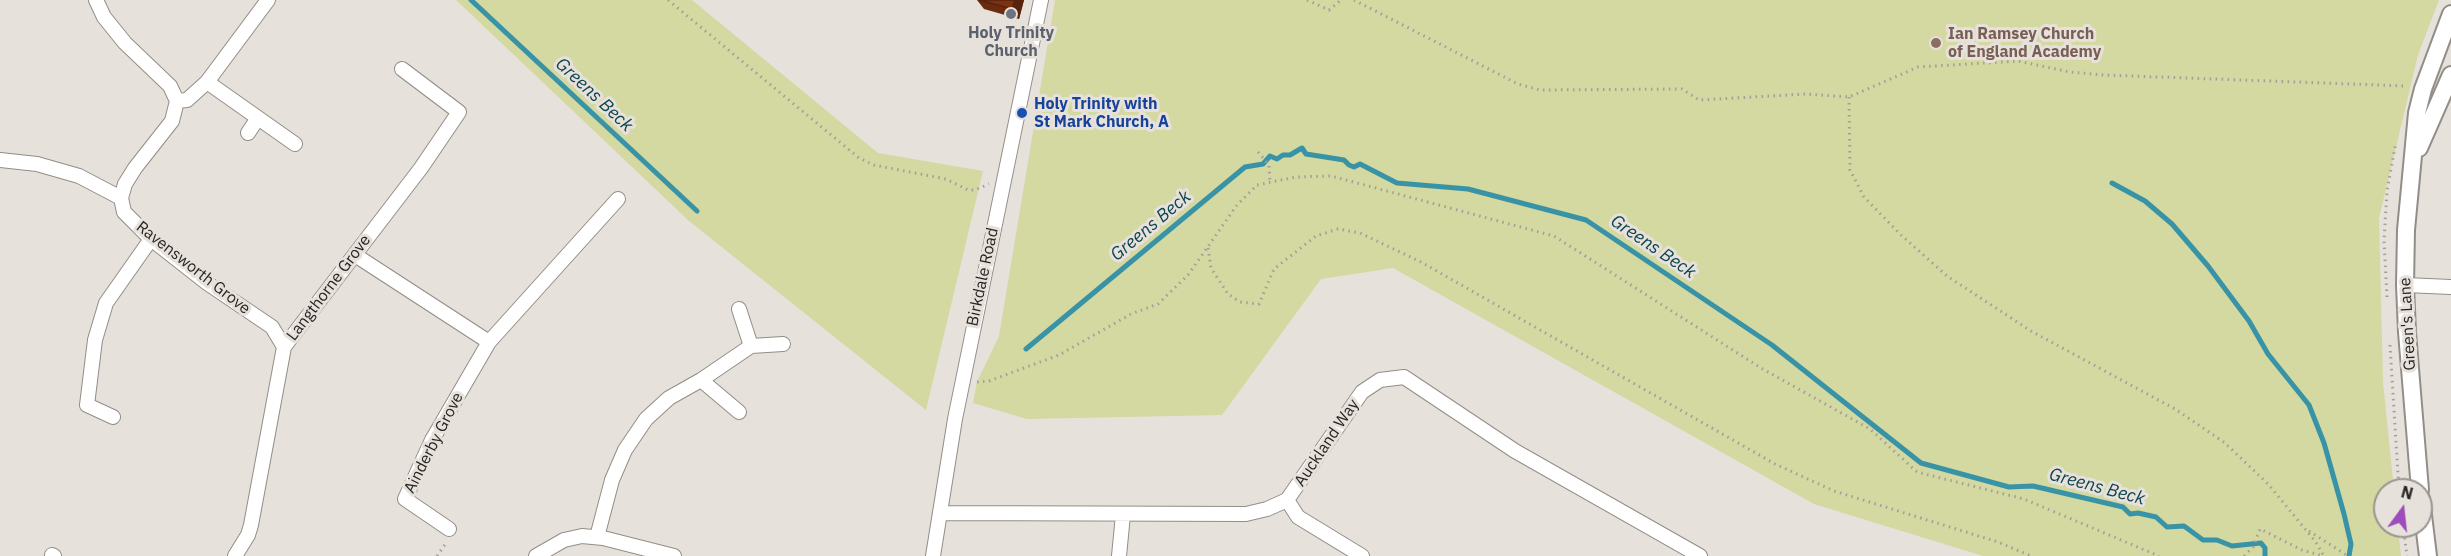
<!DOCTYPE html>
<html>
<head>
<meta charset="utf-8">
<style>
  body { margin:0 }
  #map { position:relative; width:2451px; height:556px; overflow:hidden; background:#e7e1db; font-family:"IBM Plex Sans",sans-serif }
  canvas { display:block }
  .north { position:absolute; left:2373px; top:478px; width:60px; height:60px; box-sizing:border-box; background:#e7e1db; border:2px solid #9a9591; border-radius:50%; rotate:15deg; font-size:16px; font-weight:700; line-height:24px; text-align:center; color:#272422 }
  .north::after { content:''; display:block; margin:auto; width:21px; height:27px; background:#9e4cbb; clip-path:polygon(50% 0,100% 100%,50% 72%,0 100%) }
</style>
</head>
<body>
<div id="map">
<canvas width="2451" height="556"></canvas>
<div class="north">N</div>
</div>
<script>
const context = document.querySelector('canvas').getContext('2d');
context.lineJoin = 'round';
function paint(path, color) { context.fillStyle = color; context.fill(path, 'evenodd'); }
const toPath = rows => new Path2D(rows.map(r => 'M' + r).join(''));
function strokePath(path, color, width, dash) { context.strokeStyle = color; context.lineWidth = width; context.lineCap = dash ? 'butt' : 'round'; context.setLineDash(dash || []); context.stroke(path); }
function label(font, color, halo, rows, align = 'center') {
  context.font = font + ' "IBM Plex Sans",sans-serif'; context.lineWidth = 6; context.setLineDash([]); context.textBaseline = 'middle'; context.strokeStyle = halo; context.fillStyle = color; for (const [text, x, y, turn = 0] of rows) {
    context.save(); context.translate(x, y); context.rotate((+turn || 0) * Math.PI / 180); context.textAlign = isNaN(turn) ? turn : align; if (halo) context.strokeText(text, 0, 0); context.fillText(text, 0, 0); context.restore();
  }
}
paint(toPath([
  [456,0,692,0,878,153,983,171,926,410,689,221],
  [1055,0,2439,0,2418,55,2379,218,2383,382,2394,490,2385,490,2385,526,2398,526,2401,556,1983,556,1814,504,1393,268,1321,279,1222,415,1027,419,973,403,977,382,999,336]
]), '#d4d8a1');
strokePath(toPath([
  [471,0,697,211],
  [2112,183,2145,201,2172,224,2208,266,2249,321,2268,354,2309,405,2324,443,2344,514,2351,544,2349,556],
  [1026,349,1245,167,1263,164,1270,156,1277,159,1283,155,1290,155,1302,148,1306,154,1344,160,1349,165,1354,167,1360,164,1397,183,1468,189,1586,220,1772,345,1921,463,2009,487,2033,486,2123,507,2130,514,2138,513,2156,517,2167,527,2184,526,2203,540,2217,540,2232,546,2261,543,2265,548,2265,556]
]), '#3893a6', 5);
const minor = toPath([
  [96,0,104,17,125,43,170,86,177,101],
  [207,82,295,144],
  [248,133,258,118],
  [0,160,37,164,79,176,121,198,124,212,151,239,207,283,272,327,284,347],
  [121,198,125,184,135,168,172,121,177,101,187,100,207,82,268,0],
  [355,255,489,342,618,199],
  [2405,285,2451,287],
  [739,309,751,346],
  [739,412,701,380,751,346,783,344],
  [113,417,87,405,95,340,106,303,151,239],
  [1287,500,1298,517,1362,556],
  [940,513,1246,514,1267,509,1287,500,1362,392,1380,380,1404,377,1515,451,1700,556],
  [449,529,405,499,432,440,489,342],
  [597,537,612,480,625,450,646,419,669,398,701,380],
  [52,555,54,556],
  [235,556,248,535,251,525,284,347,421,168,459,112,402,69],
  [536,556,564,540,582,536,603,538,674,556],
  [933,556,955,419,1041,0],
  [1119,556,1123,515]
]);
const tertiary = toPath([
  [2419,148,2451,75],
  [2420,490,2407,332,2405,285,2406,230,2417,113,2423,89,2451,14],
  [2421,499,2428,556]
]);
strokePath(minor, '#938d88', 16);
strokePath(tertiary, '#938d88', 20);
strokePath(toPath([
  [668,0,859,158,874,165,946,179,968,190,975,190,989,184],
  [1307,0,1329,10,1341,0],
  [1354,0,1518,84,1540,90,1682,89,1699,100,1806,94,1849,97,1918,67,2018,61,2070,72,2104,75,2406,86],
  [1849,97,1850,170,1864,197,1901,235,1947,276,2031,331,2175,409,2225,443,2268,484,2315,541,2324,556],
  [1258,152,1269,165,1270,182],
  [1208,248,1211,268,1228,294,1240,302,1259,304,1274,269,1316,236,1338,229,1360,233,1421,262,1775,464,1834,491,1998,542,2031,556],
  [2387,297,2384,241,2387,191,2396,142],
  [2390,345,2399,490],
  [977,382,989,381,1059,355,1131,314,1158,304,1188,275,1237,205,1257,185,1296,177,1331,176,1554,236,1761,368,1870,429,1917,472,2024,499,2159,556],
  [2403,526,2407,556],
  [2309,531,2348,556],
  [437,556,446,543],
  [2244,556,2253,547,2260,529,2302,550,2323,556]
]), '#a39e99', 3, [1.5, 4.5]);
strokePath(minor, '#fff', 14);
strokePath(tertiary, '#fff', 16);
paint(toPath([
  [977,0,1024,0,1019,19,984,9]
]), '#6b2b0f');
paint(toPath([
  [1015,0,1024,0,1019,19,1012,9]
]), '#57230c');
const building = toPath([
  [979,0,1015,0,1012,9,979,0]
]);
paint(building, '#7c3211');
strokePath(building, '#57230c', 1.5);
for (const [x, y, r, color] of [
  [1011,14,6,"#6b7280"],
  [1936,43,6,"#8d6e63"],
  [1022,113,6,"#1a4fb4"]
]) { const dot = new Path2D(); dot.arc(x, y, r, 0, 2 * Math.PI); context.fillStyle = color; context.fill(dot); strokePath(dot, '#e7e1db', 2); }
label('bold 16px', '#5b616d', '#e7e1db', [
  ["Holy Trinity",1011,33],
  ["Church",1011,51]
]);
label('bold 16px', '#785e54', '#e7e1db', [
  ["Ian Ramsey Church",1948,34],
  ["of England Academy",1948,52]
], 'left');
label('bold 16px', '#164399', '#e7e1db', [
  ["Holy Trinity with",1034,104],
  ["St Mark Church, A",1034,122]
], 'left');
label('16px', '#272422', '#e7e1db', [
  ["Ravensworth Grove",193,268,38],
  ["Birkdale Road",983,277,-78],
  ["Langthorne Grove",329,288,-53],
  ["Green's Lane",2408,324,-93],
  ["Ainderby Grove",434,443,-63],
  ["Auckland Way",1327,443,-56]
]);
label('italic 18px', '#0d444e', '#e7e1db', [
  ["Greens Beck",594,95,43],
  ["Greens Beck",1151,226,-40],
  ["Greens Beck",1653,247,34],
  ["Greens Beck",2097,487,15]
]);
</script>
</body>
</html>
